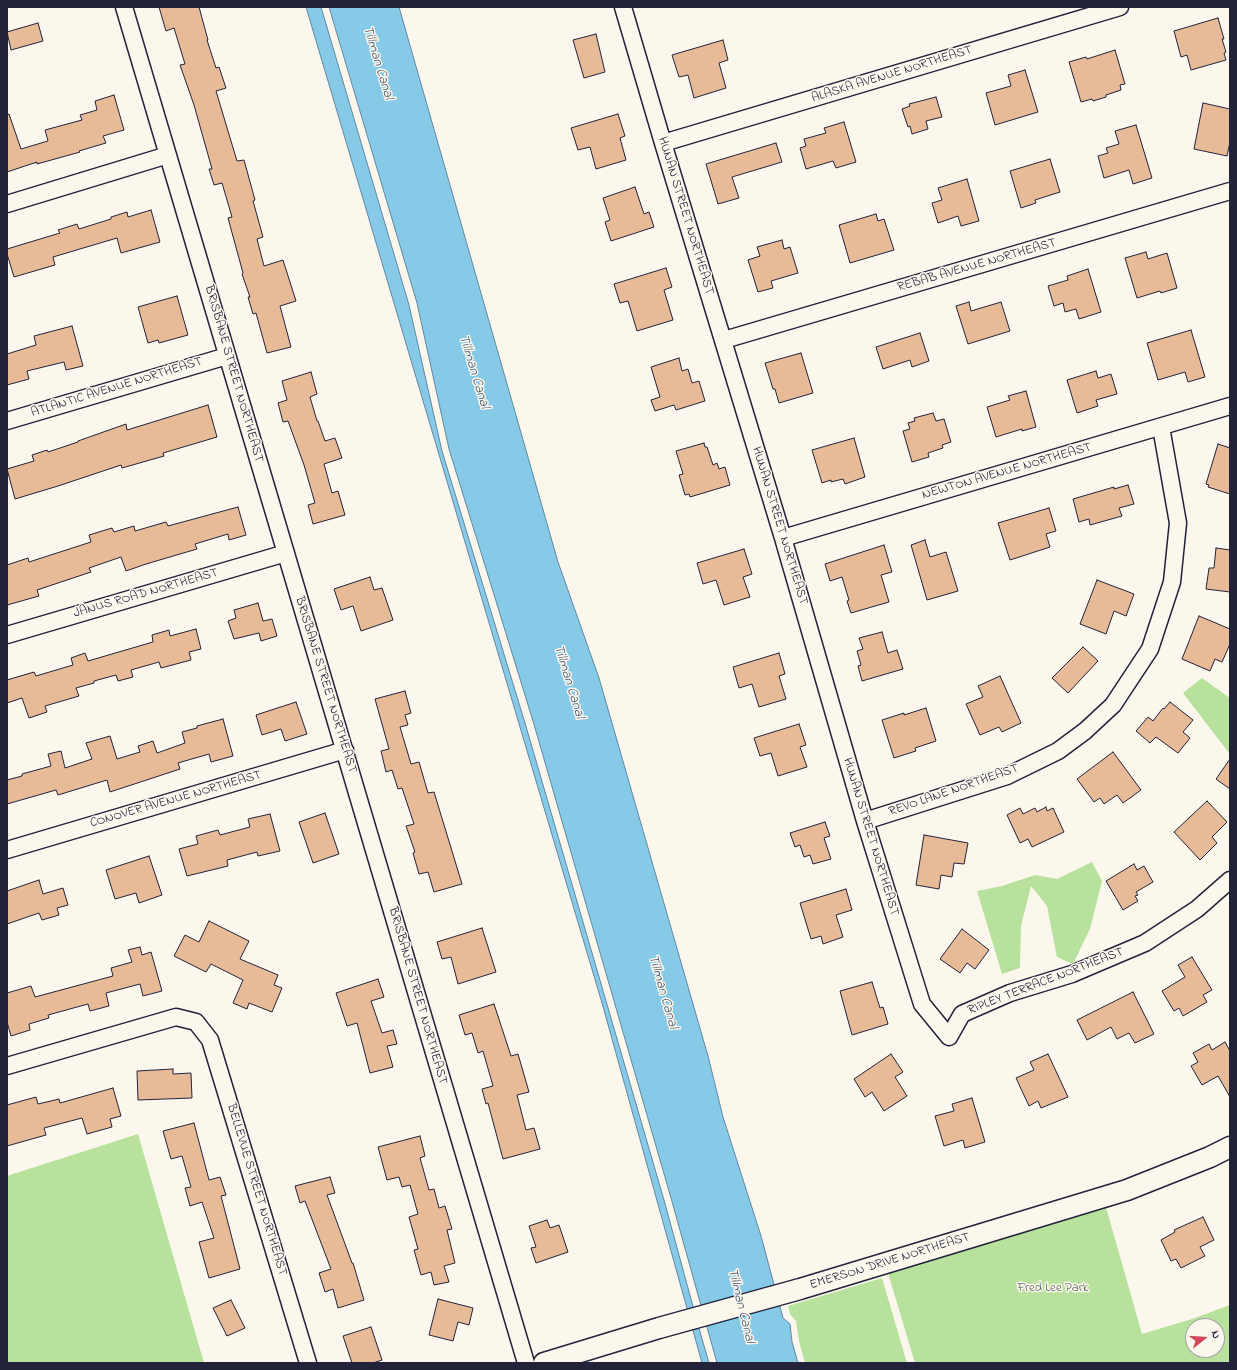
<!DOCTYPE html>
<html>
<head>
<meta charset="utf-8">
<style>
  body { margin:0 }
  #map { position:relative; width:1237px; height:1370px; overflow:hidden; background:#fbf7ec; font-family:"Indie Flower",sans-serif }
  canvas { display:block }
  .frame { position:absolute; inset:0; border:8px solid #22223b; pointer-events:none }
  .north { position:absolute; left:1185px; top:1318px; width:40px; height:40px; box-sizing:border-box; background:#fbf7ec; border:1px solid #a4a2a5; border-radius:50%; rotate:73deg; font-size:11px; font-weight:700; line-height:16px; text-align:center; color:#22223b }
  .north::after { content:''; display:block; margin:auto; width:14px; height:18px; background:#d1495b; clip-path:polygon(50% 0,100% 100%,50% 72%,0 100%) }
</style>
</head>
<body>
<div id="map">
<canvas width="1237" height="1370"></canvas>
<div class="frame"></div>
<div class="north">N</div>
</div>
<script>
const context = document.querySelector('canvas').getContext('2d');
context.lineJoin = 'round';
function paint(path, color) { context.fillStyle = color; context.fill(path, 'evenodd'); }
const toPath = rows => new Path2D(rows.map(r => 'M' + r).join(''));
function strokePath(path, color, width, dash) { context.strokeStyle = color; context.lineWidth = width; context.lineCap = dash ? 'butt' : 'round'; context.setLineDash(dash || []); context.stroke(path); }
function label(font, color, halo, rows, align = 'center') {
  context.font = font + ' "Indie Flower",sans-serif'; context.lineWidth = 3; context.setLineDash([]); context.textBaseline = 'middle'; context.strokeStyle = halo; context.fillStyle = color; for (const [text, x, y, turn = 0] of rows) {
    context.save(); context.translate(x, y); context.rotate((+turn || 0) * Math.PI / 180); context.textAlign = isNaN(turn) ? turn : align; if (halo) context.strokeText(text, 0, 0); context.fillText(text, 0, 0); context.restore();
  }
}
paint(toPath([
  [1202,678,1230,698,1229,753,1183,693],
  [1092,862,1102,881,1090,929,1073,964,1057,957,1047,906,1031,886,1021,926,1020,968,1002,974,977,891,1002,886,1035,875,1057,879],
  [138,1134,204,1363,7,1363,7,1176],
  [1104,1200,1142,1334,1192,1319,1230,1305,1230,1363,915,1363,885,1263],
  [1193,1326,1217,1326,1217,1350,1193,1350],
  [882,1278,907,1363,805,1363,799,1341,796,1321,790,1314,788,1306]
]), '#b8e19d');
const water = toPath([
  [306,7,321,7,409,305,442,451,525,723,664,1200,694,1310,688,1312,602,1003,306,7],
  [329,7,399,7,558,562,599,678,708,1056,723,1117,761,1236,783,1318,790,1324,792,1342,798,1363,717,1363,671,1198,533,721,449,449,417,303,329,7],
  [698,1325,709,1363,702,1363,692,1327,698,1325]
]);
paint(water, '#87cae8');
strokePath(water, '#5f87a3', 1);
const building = toPath([
  [159,7,199,7,208,40,207,40,216,68,219,67,226,88,216,91,237,161,244,160,255,200,253,201,263,237,257,239,264,266,283,260,296,301,280,306,291,347,267,353,256,313,253,314,248,297,250,297,242,274,243,273,228,218,232,217,222,183,214,185,209,169,212,169,194,105,180,65,185,64,174,28,166,31,159,7],
  [1218,18,1224,39,1222,39,1226,52,1224,53,1226,60,1191,70,1187,55,1181,57,1174,31,1218,18],
  [38,23,43,41,11,50,7,32,38,23],
  [596,34,605,72,584,78,573,40,596,34],
  [723,40,728,60,719,63,726,88,694,98,688,75,679,77,672,55,723,40],
  [1115,50,1125,84,1120,85,1121,90,1106,95,1106,97,1093,101,1092,99,1081,102,1069,62,1086,57,1087,59,1115,50],
  [1025,70,1038,112,995,125,986,93,1011,86,1008,75,1025,70],
  [114,95,124,130,103,136,106,143,79,151,80,152,37,164,37,162,7,172,7,115,9,114,21,149,48,141,45,130,82,120,80,115,97,110,95,101,114,95],
  [936,97,942,117,926,121,928,129,912,134,910,126,908,127,902,109,910,106,909,104,936,97],
  [1203,103,1230,109,1230,142,1227,156,1194,149,1203,103],
  [618,114,625,136,620,138,626,160,596,169,590,147,578,150,571,128,618,114],
  [844,122,856,162,836,168,833,161,806,169,800,148,806,146,804,139,826,133,824,128,844,122],
  [1136,125,1152,178,1133,184,1129,170,1104,178,1098,156,1108,153,1106,148,1119,144,1115,131,1136,125],
  [776,143,782,162,732,177,739,198,718,204,706,164,776,143],
  [1050,159,1060,192,1035,200,1036,203,1021,208,1010,171,1050,159],
  [967,179,979,221,961,226,958,216,938,223,932,203,942,200,938,188,967,179],
  [635,187,644,214,649,212,654,227,611,241,605,222,610,220,603,198,635,187],
  [151,210,160,242,121,253,117,238,53,257,55,265,14,277,7,254,7,249,60,233,58,230,77,224,79,229,111,219,111,217,127,212,128,217,151,210],
  [876,214,878,221,884,219,894,250,850,263,839,225,876,214],
  [782,240,784,249,790,247,798,273,771,281,773,288,758,292,748,260,760,256,757,247,782,240],
  [1146,252,1148,259,1167,253,1177,288,1161,293,1160,291,1137,298,1125,258,1146,252],
  [666,268,672,287,664,290,673,320,637,331,628,301,620,303,614,284,666,268],
  [1088,269,1101,312,1079,319,1076,309,1065,312,1063,303,1054,306,1048,286,1068,280,1067,276,1088,269],
  [177,296,188,335,159,343,158,340,148,343,138,307,177,296],
  [969,302,971,311,1001,302,1010,331,968,344,956,306,969,302],
  [72,326,83,366,66,370,64,362,27,371,29,379,7,385,7,354,36,345,34,336,72,326],
  [1191,330,1205,377,1188,382,1185,372,1158,380,1147,343,1191,330],
  [920,333,929,361,912,367,910,360,883,369,876,347,920,333],
  [801,353,813,393,779,403,775,389,773,389,765,363,801,353],
  [679,358,682,371,688,369,692,383,699,381,705,401,676,410,674,405,655,411,651,400,660,397,651,367,679,358],
  [1096,371,1098,378,1111,374,1117,394,1096,400,1098,406,1077,413,1067,380,1096,371],
  [311,372,317,394,310,397,317,421,318,421,325,441,335,438,342,458,324,464,332,493,338,491,345,515,313,524,308,505,315,503,304,465,288,421,283,422,278,403,287,400,282,381,311,372],
  [1026,391,1036,427,1022,431,1022,429,996,437,987,407,1010,400,1008,396,1026,391],
  [208,405,217,437,163,453,164,456,122,468,121,465,58,486,15,499,7,469,34,461,32,455,47,450,48,452,78,442,78,441,126,424,127,430,208,405],
  [933,413,936,421,944,419,951,442,942,445,943,448,928,453,929,457,912,462,903,431,910,429,908,423,915,421,914,418,933,413],
  [854,438,865,477,845,484,843,479,831,482,831,480,822,483,812,450,854,438],
  [704,443,705,447,707,447,713,465,717,463,719,469,725,467,730,485,690,497,689,494,685,495,679,475,683,474,676,451,704,443],
  [1218,444,1230,448,1230,494,1208,487,1209,485,1206,484,1218,444],
  [1128,485,1134,504,1119,508,1122,516,1090,525,1089,519,1079,522,1073,499,1114,487,1114,489,1128,485],
  [238,507,246,535,229,540,228,534,195,544,197,549,146,564,126,571,121,557,89,568,91,572,37,590,39,596,7,605,7,565,28,558,29,562,91,542,89,535,112,528,114,532,134,526,135,531,166,522,168,526,238,507],
  [1049,508,1056,531,1046,534,1050,547,1010,560,998,523,1049,508],
  [925,540,930,557,946,552,958,591,927,600,911,545,925,540],
  [884,545,892,572,881,575,889,602,851,613,847,601,849,600,842,577,830,581,825,564,884,545],
  [1216,548,1230,550,1230,592,1206,589,1209,568,1214,568,1216,548],
  [744,549,752,574,743,577,750,597,724,605,716,580,703,584,697,563,744,549],
  [370,577,374,590,382,588,393,620,361,631,353,606,341,610,334,589,370,577],
  [1097,580,1134,594,1126,616,1114,611,1106,634,1080,624,1097,580],
  [258,603,263,621,272,619,277,636,261,641,259,633,234,639,228,621,236,618,234,610,258,603],
  [1199,616,1230,629,1230,644,1222,662,1215,659,1210,671,1182,659,1199,616],
  [196,629,201,649,189,652,191,660,161,668,159,662,131,670,133,677,118,681,116,675,94,681,94,683,76,688,79,696,45,706,47,712,29,718,22,698,7,703,7,680,34,672,36,676,73,665,71,658,85,653,88,661,153,642,152,635,169,630,170,636,196,629],
  [882,632,888,653,897,650,903,669,862,681,858,666,861,665,857,651,863,649,859,638,882,632],
  [1083,647,1098,661,1068,693,1052,678,1083,647],
  [779,653,785,674,779,676,786,699,759,707,752,684,739,688,733,667,779,653],
  [1000,676,1021,723,1002,732,999,727,980,735,966,704,983,697,978,686,1000,676],
  [405,691,411,713,405,715,408,725,400,727,411,764,419,762,428,793,434,792,462,884,434,892,428,872,419,874,413,853,415,852,406,826,414,824,402,788,398,789,392,770,386,772,381,751,389,749,375,699,405,691],
  [296,702,307,734,285,741,281,729,262,735,256,715,296,702],
  [1170,702,1193,720,1183,732,1190,738,1178,753,1156,737,1150,743,1136,731,1148,717,1153,721,1163,708,1164,709,1170,702],
  [926,708,936,741,915,748,916,751,894,758,882,720,904,713,904,715,926,708],
  [223,719,233,756,211,762,209,754,178,763,180,769,110,792,107,780,58,795,56,790,7,804,7,780,22,776,22,774,51,766,48,754,61,751,65,768,92,759,86,743,110,736,117,759,140,752,138,746,153,741,157,753,185,743,182,732,197,728,197,726,223,719],
  [799,724,806,745,800,747,807,767,778,776,771,753,760,756,754,738,799,724],
  [1113,752,1141,790,1123,803,1117,795,1104,804,1100,798,1094,802,1077,779,1113,752],
  [1230,759,1230,789,1216,779,1230,759],
  [1207,801,1227,822,1212,837,1217,843,1200,860,1174,832,1207,801],
  [1046,807,1047,811,1053,808,1064,832,1032,847,1028,839,1020,843,1007,815,1020,808,1023,814,1035,808,1037,812,1046,807],
  [325,813,339,854,313,863,299,822,325,813],
  [270,814,280,851,258,856,257,852,227,860,228,866,187,876,179,849,198,844,196,836,218,830,220,835,250,827,248,819,270,814],
  [825,822,830,836,824,838,831,859,813,864,810,855,804,857,800,845,795,847,790,833,825,822],
  [924,835,968,843,964,864,954,863,952,877,941,875,939,889,916,885,924,835],
  [149,856,162,895,139,903,136,893,115,899,106,870,149,856],
  [1134,864,1137,870,1144,866,1153,882,1136,892,1138,895,1135,896,1138,901,1123,910,1106,881,1134,864],
  [39,880,43,894,63,888,68,905,57,908,59,915,42,920,39,913,7,924,7,891,39,880],
  [846,889,852,910,836,915,843,937,823,944,821,936,811,939,800,903,846,889],
  [209,921,249,941,240,959,278,975,274,985,282,988,272,1012,249,1003,247,1009,233,1003,243,980,211,964,206,972,174,956,185,935,199,942,209,921],
  [482,928,496,972,458,984,451,957,442,959,437,942,482,928],
  [962,929,989,950,975,969,967,963,960,973,940,959,962,929],
  [140,947,142,955,151,952,162,991,143,996,140,984,106,993,109,1006,90,1011,88,1004,48,1015,49,1018,29,1024,30,1030,11,1036,7,1022,7,993,31,986,35,997,113,976,111,968,132,962,128,950,140,947],
  [1192,957,1212,990,1203,995,1207,1002,1183,1016,1179,1008,1174,1011,1162,991,1185,977,1178,965,1192,957],
  [378,979,384,997,371,1001,382,1033,393,1030,397,1044,387,1046,393,1067,370,1073,357,1023,347,1026,336,993,378,979],
  [872,982,880,1008,883,1007,888,1024,852,1035,840,991,872,982],
  [1133,992,1154,1034,1135,1043,1129,1033,1117,1039,1111,1027,1087,1040,1077,1020,1133,992],
  [494,1004,511,1056,518,1054,529,1092,517,1095,526,1130,534,1128,540,1149,503,1159,488,1103,486,1104,482,1089,493,1086,483,1051,478,1053,472,1033,465,1035,459,1015,494,1004],
  [1225,1042,1230,1051,1230,1097,1218,1076,1202,1085,1191,1066,1198,1062,1193,1053,1209,1044,1212,1050,1225,1042],
  [891,1054,903,1072,895,1077,907,1096,884,1111,872,1092,865,1097,854,1079,891,1054],
  [1048,1054,1068,1097,1041,1108,1038,1101,1029,1106,1016,1078,1034,1070,1030,1062,1048,1054],
  [173,1069,173,1074,191,1073,192,1098,138,1100,137,1071,173,1069],
  [113,1088,121,1116,110,1119,112,1127,87,1134,82,1118,44,1128,46,1135,7,1146,7,1105,36,1097,38,1104,59,1099,60,1103,113,1088],
  [972,1098,985,1142,965,1148,963,1140,944,1146,935,1116,954,1111,952,1104,972,1098],
  [194,1123,209,1180,220,1177,226,1195,221,1196,240,1269,209,1278,199,1242,214,1238,202,1202,190,1206,185,1188,191,1187,182,1156,171,1159,163,1131,194,1123],
  [420,1136,425,1156,420,1158,429,1190,434,1189,439,1208,445,1206,452,1229,447,1230,455,1263,444,1266,449,1282,434,1285,431,1272,421,1275,414,1250,418,1249,409,1217,418,1214,410,1185,402,1187,399,1177,387,1180,378,1147,420,1136],
  [330,1177,335,1193,327,1195,352,1263,353,1263,364,1300,338,1308,333,1289,325,1292,319,1273,331,1269,305,1201,300,1203,295,1186,330,1177],
  [1203,1217,1214,1240,1200,1247,1205,1256,1181,1268,1176,1259,1171,1261,1161,1240,1175,1232,1174,1230,1203,1217],
  [547,1220,550,1228,559,1225,568,1252,536,1263,531,1248,536,1247,529,1226,547,1220],
  [438,1299,473,1308,469,1325,458,1322,453,1341,429,1335,438,1299],
  [231,1300,245,1328,227,1336,213,1308,231,1300],
  [371,1327,382,1360,373,1363,352,1363,343,1336,371,1327]
]);
paint(building, '#e7bb97');
strokePath(building, '#22223b', 1);
const minor = toPath([
  [124,7,526,1363],
  [623,7,663,143,783,538,865,821,922,1004,949,1037,962,1014,1010,993,1072,974,1145,943,1197,909,1230,880],
  [663,143,1120,7],
  [7,204,168,155],
  [724,340,1230,191],
  [7,421,227,356],
  [783,538,1230,406],
  [7,635,286,553],
  [865,821,1007,776,1058,751,1085,731,1113,705,1150,649,1172,582,1178,523,1161,427],
  [7,850,345,750],
  [7,1066,176,1017,196,1022,210,1040,308,1363]
]);
const tertiary = toPath([
  [544,1363,659,1328,800,1289,1127,1190,1210,1157,1230,1147]
]);
strokePath(minor, '#22223b', 19);
strokePath(tertiary, '#22223b', 23);
strokePath(minor, '#fbf7ec', 16);
strokePath(tertiary, '#fbf7ec', 20);
label('13px', '#22223b', '#fbf7ec', [
  ["ALASKA AVENUE NORTHEAST",892,75,-17],
  ["HUNAN STREET NORTHEAST",685,216,73],
  ["REBAB AVENUE NORTHEAST",977,266,-16],
  ["BRISBANE STREET NORTHEAST",233,374,74],
  ["ATLANTIC AVENUE NORTHEAST",117,388,-17],
  ["NEWTON AVENUE NORTHEAST",1007,472,-16],
  ["HUNAN STREET NORTHEAST",779,526,73],
  ["JANUS ROAD NORTHEAST",146,594,-16],
  ["BRISBANE STREET NORTHEAST",325,685,73],
  ["REVO LANE NORTHEAST",954,791,-19],
  ["CONOVER AVENUE NORTHEAST",176,800,-16],
  ["HUNAN STREET NORTHEAST",870,837,73],
  ["RIPLEY TERRACE NORTHEAST",1046,982,-21],
  ["BRISBANE STREET NORTHEAST",417,996,74],
  ["BELLEVUE STREET NORTHEAST",256,1190,73],
  ["EMERSON DRIVE NORTHEAST",890,1262,-17]
]);
label('13px', '#4f5b58', '#fbf7ec', [
  ["Fred Lee Park",1053,1289]
]);
label('italic 14px', '#40546f', '#fbf7ec', [
  ["Tillman Canal",377,63,73],
  ["Tillman Canal",473,372,73],
  ["Tillman Canal",568,682,73],
  ["Tillman Canal",662,992,74],
  ["Tillman Canal",740,1306,76]
]);
</script>
</body>
</html>
